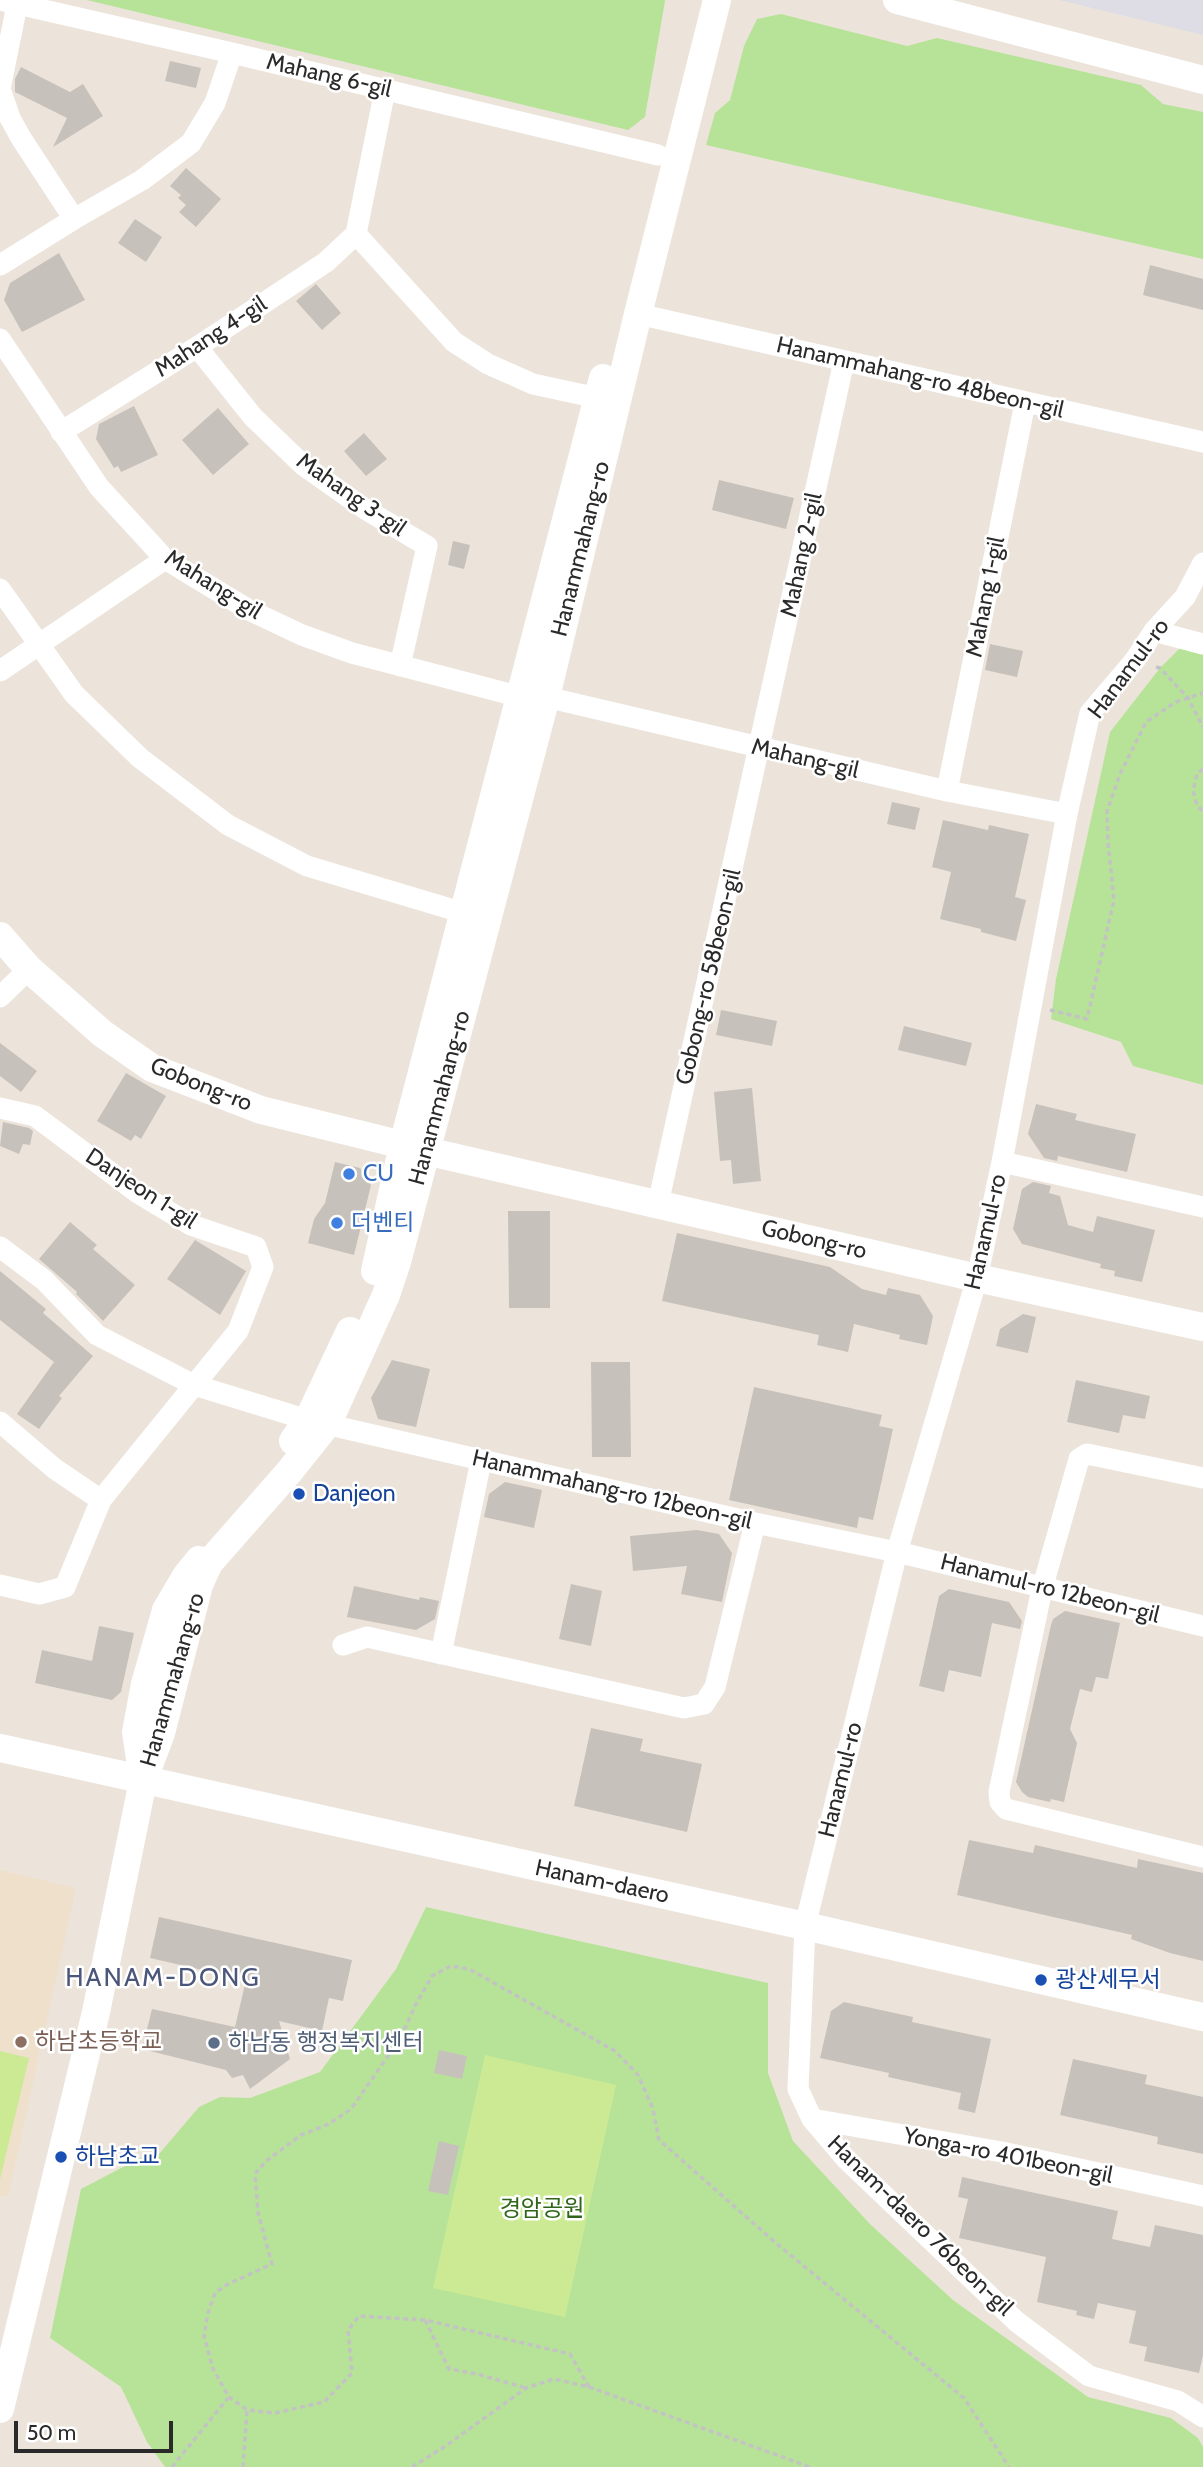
<!DOCTYPE html>
<html>
<head>
<meta charset="utf-8">
<style>
  body { margin:0 }
  #map { position:relative; width:1203px; height:2467px; overflow:hidden; background:#ece4db; font-family:Cabin,sans-serif }
  canvas { display:block }
  .scale { position:absolute; left:14px; top:2421px; width:159px; height:32px; box-sizing:border-box; border:4px solid #2a2a2a; border-top:0; padding-left:9px; font-size:21px; line-height:24px; white-space:nowrap; color:#2a2a2a; -webkit-text-stroke:5px #fff; paint-order:stroke }
</style>
</head>
<body>
<div id="map">
<canvas width="1203" height="2467"></canvas>
<div class="scale">50 m</div>
</div>
<script>
const context = document.querySelector('canvas').getContext('2d');
context.lineJoin = 'round';
function paint(path, color) { context.fillStyle = color; context.fill(path, 'evenodd'); }
const toPath = rows => new Path2D(rows.map(r => 'M' + r).join(''));
function strokePath(path, color, width, dash) { context.strokeStyle = color; context.lineWidth = width; context.lineCap = dash ? 'butt' : 'round'; context.setLineDash(dash || []); context.stroke(path); }
function label(font, color, halo, rows, align = 'center') {
  context.font = font + ' Cabin,"Noto Sans KR",sans-serif'; context.lineWidth = 5; context.setLineDash([]); context.textBaseline = 'middle'; context.strokeStyle = halo; context.fillStyle = color; for (const [text, x, y, turn = 0] of rows) {
    context.save(); context.translate(x, y); context.rotate((+turn || 0) * Math.PI / 180); context.textAlign = isNaN(turn) ? turn : align; if (halo) context.strokeText(text, 0, 0); context.fillText(text, 0, 0); context.restore();
  }
}
paint(toPath([
  [1059,0,1203,0,1203,35]
]), '#dedce4');
paint(toPath([
  [0,1870,76,1888,8,2197,0,2195]
]), '#eee0cb');
paint(toPath([
  [87,0,665,0,665,1,645,117,628,130],
  [781,14,907,46,937,38,1141,85,1163,104,1203,112,1203,259,706,145,715,113,730,100,744,46,757,19],
  [1180,648,1203,654,1203,1085,1133,1066,1121,1042,1051,1019,1056,979,1110,732,1160,668],
  [426,1907,768,1983,768,2073,793,2141,870,2224,953,2300,1088,2397,1171,2418,1198,2438,1203,2447,1203,2467,165,2467,147,2442,121,2387,50,2338,81,2189,144,2156,159,2154,199,2107,220,2097,250,2098,320,2072,396,1969]
]), '#b7e398');
paint(toPath([
  [0,2051,29,2058,0,2179],
  [485,2055,616,2085,565,2317,433,2288]
]), '#ccea93');
paint(toPath([
  [170,61,201,68,196,88,165,81],
  [21,67,70,92,83,84,103,116,53,147,67,118,15,92,15,79],
  [186,168,221,199,196,227,179,212,186,205,178,198,181,195,170,186],
  [135,219,162,237,146,262,118,243],
  [59,253,85,300,22,332,4,300,10,283],
  [1150,265,1203,279,1203,310,1143,295],
  [316,284,341,313,322,330,296,301],
  [134,406,158,455,121,472,118,466,114,468,96,439,99,424],
  [218,408,249,444,213,475,182,440],
  [364,433,387,459,366,476,344,451],
  [719,480,794,498,786,529,712,510],
  [453,541,470,545,464,569,448,565],
  [990,644,1023,651,1017,677,985,670],
  [892,802,920,808,915,830,887,824],
  [943,820,988,830,989,825,1029,834,1015,897,1026,900,1016,941,981,932,981,929,940,919,951,872,932,867],
  [721,1010,777,1021,772,1046,716,1035],
  [904,1026,972,1043,966,1066,898,1050],
  [0,1043,37,1071,21,1092,0,1076],
  [126,1073,166,1096,141,1139,135,1135,131,1141,97,1121],
  [752,1088,761,1181,733,1184,731,1160,720,1161,714,1092],
  [1036,1104,1077,1114,1075,1120,1136,1134,1127,1172,1058,1156,1057,1161,1044,1158,1028,1134],
  [3,1122,29,1128,33,1131,30,1145,23,1144,19,1154,0,1146],
  [335,1162,360,1168,371,1185,354,1255,308,1243,314,1219,325,1203],
  [1033,1182,1051,1186,1049,1193,1060,1196,1068,1225,1093,1232,1097,1216,1155,1230,1142,1282,1114,1276,1115,1271,1100,1268,1101,1264,1022,1244,1013,1229,1022,1189],
  [508,1211,550,1211,550,1308,509,1308],
  [70,1222,97,1245,93,1249,135,1285,103,1321,76,1294,77,1292,39,1259],
  [677,1233,830,1267,862,1289,886,1295,888,1288,920,1295,933,1316,927,1345,899,1339,900,1335,854,1324,848,1352,817,1345,819,1335,662,1301],
  [195,1240,246,1271,220,1315,167,1279],
  [0,1271,46,1309,43,1313,93,1356,59,1396,62,1398,39,1429,17,1414,54,1362,0,1320],
  [1023,1314,1036,1317,1028,1353,996,1346,1000,1329],
  [392,1360,430,1369,416,1427,378,1419,371,1398],
  [591,1362,630,1362,631,1457,592,1457],
  [1076,1380,1150,1396,1145,1419,1123,1415,1119,1433,1067,1422],
  [754,1387,882,1415,879,1426,893,1429,873,1520,859,1517,857,1528,729,1500],
  [505,1482,542,1490,534,1528,484,1517,489,1494],
  [697,1530,719,1534,732,1553,722,1602,681,1594,687,1566,633,1571,630,1536],
  [571,1584,602,1591,591,1646,559,1639],
  [354,1586,419,1600,420,1597,439,1601,435,1619,416,1630,347,1617],
  [949,1589,1009,1602,1022,1621,1020,1629,992,1623,981,1677,949,1670,944,1692,919,1686,939,1596],
  [1065,1611,1120,1623,1108,1679,1096,1677,1092,1692,1080,1689,1070,1729,1077,1743,1064,1802,1051,1799,1050,1802,1028,1797,1022,1792,1016,1782,1051,1625,1053,1619],
  [99,1626,134,1633,121,1692,112,1700,35,1683,42,1650,92,1661],
  [591,1728,643,1739,640,1751,702,1764,687,1832,574,1806],
  [969,1840,1033,1853,1035,1845,1137,1868,1138,1859,1203,1873,1203,1961,1170,1953,1131,1939,1132,1935,957,1895],
  [159,1917,352,1960,343,2001,329,1998,322,2031,279,2021,290,2059,250,2089,243,2075,232,2078,226,2070,142,2049,152,2009,235,2027,246,1980,150,1958],
  [844,2002,913,2017,912,2022,991,2039,975,2113,958,2109,961,2093,888,2077,889,2073,820,2058,831,2011],
  [439,2050,467,2056,462,2079,434,2073],
  [1073,2059,1147,2075,1145,2084,1203,2097,1203,2154,1157,2144,1158,2137,1060,2115],
  [439,2141,459,2146,448,2195,428,2191],
  [962,2177,1118,2211,1112,2239,1150,2247,1155,2225,1203,2235,1203,2355,1199,2373,1144,2361,1147,2347,1129,2343,1136,2311,1098,2303,1094,2319,1076,2315,1077,2311,1037,2302,1046,2257,959,2238,968,2199,958,2197]
]), '#c7c1bb');
strokePath(toPath([
  [1156,667,1160,668,1188,698,1203,727],
  [1203,769,1197,774,1193,791,1197,805,1203,812],
  [1050,1010,1087,1019,1114,900,1108,843,1107,811,1120,774,1146,722,1176,702,1203,693],
  [425,2320,449,2369,477,2374,526,2388],
  [589,2387,570,2354,425,2320,359,2316,348,2330,352,2373,324,2402,275,2413,247,2410,229,2397,213,2369,204,2336,208,2313,215,2293,228,2284,272,2264,258,2213,255,2174,266,2161,301,2135,329,2124,351,2109,400,2039,416,2004,432,1976,451,1966,469,1969,615,2051,638,2075,653,2109,659,2140,777,2244,964,2398,1009,2467],
  [172,2467,228,2398],
  [243,2467,247,2410],
  [412,2467,447,2445,526,2388,554,2379,589,2387,810,2467]
]), '#c3c3c3', 3.5, [5, 3.5]);
strokePath(toPath([
  [0,0,232,53,658,155],
  [17,5,0,89,10,118,21,138,74,219],
  [356,234,454,342,488,364,533,384,598,398],
  [0,265,74,219,142,180,191,143,215,103,232,53],
  [638,314,1203,442],
  [0,339,99,487,165,559,249,610,302,635,352,653,521,697],
  [197,347,253,417,303,465,365,509,427,546,400,666],
  [61,432,197,347,326,262,356,234,385,90],
  [1203,563,1185,597,1154,631,1135,660,1090,713,1067,814,1002,1162,977,1278,897,1552,805,1926,798,2089,812,2119,846,2159,1017,2322,1089,2376,1178,2401,1203,2417],
  [0,589,74,694,140,758,228,825,307,866,464,913],
  [1154,631,1203,644],
  [0,671,165,559],
  [546,697,947,791,1067,814],
  [947,791,1025,403],
  [0,997,29,969],
  [0,1108,35,1116,138,1193,191,1225,256,1247,263,1267,238,1331,101,1500,65,1587,39,1594,0,1585],
  [1002,1162,1203,1207],
  [658,1204,844,361],
  [0,1247,44,1280,97,1335,194,1385,308,1420,755,1523,897,1552,1203,1626],
  [0,1422,55,1469,101,1500],
  [1203,1478,1087,1454,1079,1459,1042,1589,999,1792,1000,1802,1006,1809,1203,1857],
  [343,1645,367,1637,684,1708,704,1704,715,1687,755,1523],
  [441,1654,481,1461],
  [812,2119,1002,2152,1203,2196]
]), '#fff', 21);
strokePath(toPath([
  [897,0,1203,80],
  [0,936,29,969,103,1034,152,1068,261,1110,403,1145],
  [426,1151,977,1278,1203,1327],
  [375,1271,403,1145,603,378],
  [293,1441,308,1420,350,1331],
  [0,1748,805,1926,1203,2017],
  [143,1779,136,1732,145,1684,166,1610,186,1576,199,1560],
  [0,2409,96,2012,143,1781,161,1733,199,1585,209,1563,289,1472,328,1423,386,1295,397,1262,546,697,638,314,717,0]
]), '#fff', 28);
for (const [x, y, r, color] of [
  [349,1174,7,"#3f7fe0"],
  [337,1223,7,"#3f7fe0"],
  [299,1494,7,"#1a4fb4"],
  [1041,1980,7,"#1a4fb4"],
  [21,2042,7,"#8d6e63"],
  [214,2043,7,"#5c6f8a"],
  [61,2157,7,"#1a4fb4"]
]) { const dot = new Path2D(); dot.arc(x, y, r, 0, 2 * Math.PI); context.fillStyle = color; context.fill(dot); strokePath(dot, '#fff', 2.5); }
label('23px', '#2a2a2a', '#fff', [
  ["Mahang 6-gil",329,76,13],
  ["Mahang 4-gil",211,337,-33],
  ["Hanammahang-ro 48beon-gil",920,378,13],
  ["Mahang 3-gil",351,495,35],
  ["Hanammahang-ro",581,549,-76],
  ["Mahang 2-gil",802,555,-78],
  ["Mahang-gil",213,585,32],
  ["Mahang 1-gil",986,597,-79],
  ["Hanamul-ro",1129,669,-53],
  ["Mahang-gil",805,759,13],
  ["Gobong-ro 58beon-gil",709,977,-77],
  ["Gobong-ro",201,1085,22],
  ["Hanammahang-ro",440,1098,-75],
  ["Danjeon 1-gil",141,1189,33],
  ["Hanamul-ro",986,1232,-77],
  ["Gobong-ro",814,1240,13],
  ["Hanammahang-ro 12beon-gil",612,1490,13],
  ["Hanamul-ro 12beon-gil",1050,1589,14],
  ["Hanammahang-ro",173,1680,-74],
  ["Hanamul-ro",841,1780,-76],
  ["Hanam-daero",602,1882,12],
  ["Yonga-ro 401beon-gil",1008,2156,11],
  ["Hanam-daero 76beon-gil",920,2226,44]
]);
label('23px', '#366cbe', '#fff', [
  ["CU",363,1174],
  ["더벤티",351,1223]
], 'left');
label('23px', '#164399', '#fff', [
  ["Danjeon",313,1494],
  ["광산세무서",1055,1980],
  ["하남초교",75,2157]
], 'left');
label('23px', '#785e54', '#fff', [
  ["하남초등학교",35,2042]
], 'left');
label('23px', '#4e5e75', '#fff', [
  ["하남동 행정복지센터",228,2043]
], 'left');
label('23px', '#30661a', '#fff', [
  ["경암공원",542,2209]
]);
context.letterSpacing = '2px';
label('26px', '#4a567a', '#fff', [
  ["HANAM-DONG",163,1978]
]);
context.letterSpacing = '0px';
</script>
</body>
</html>
